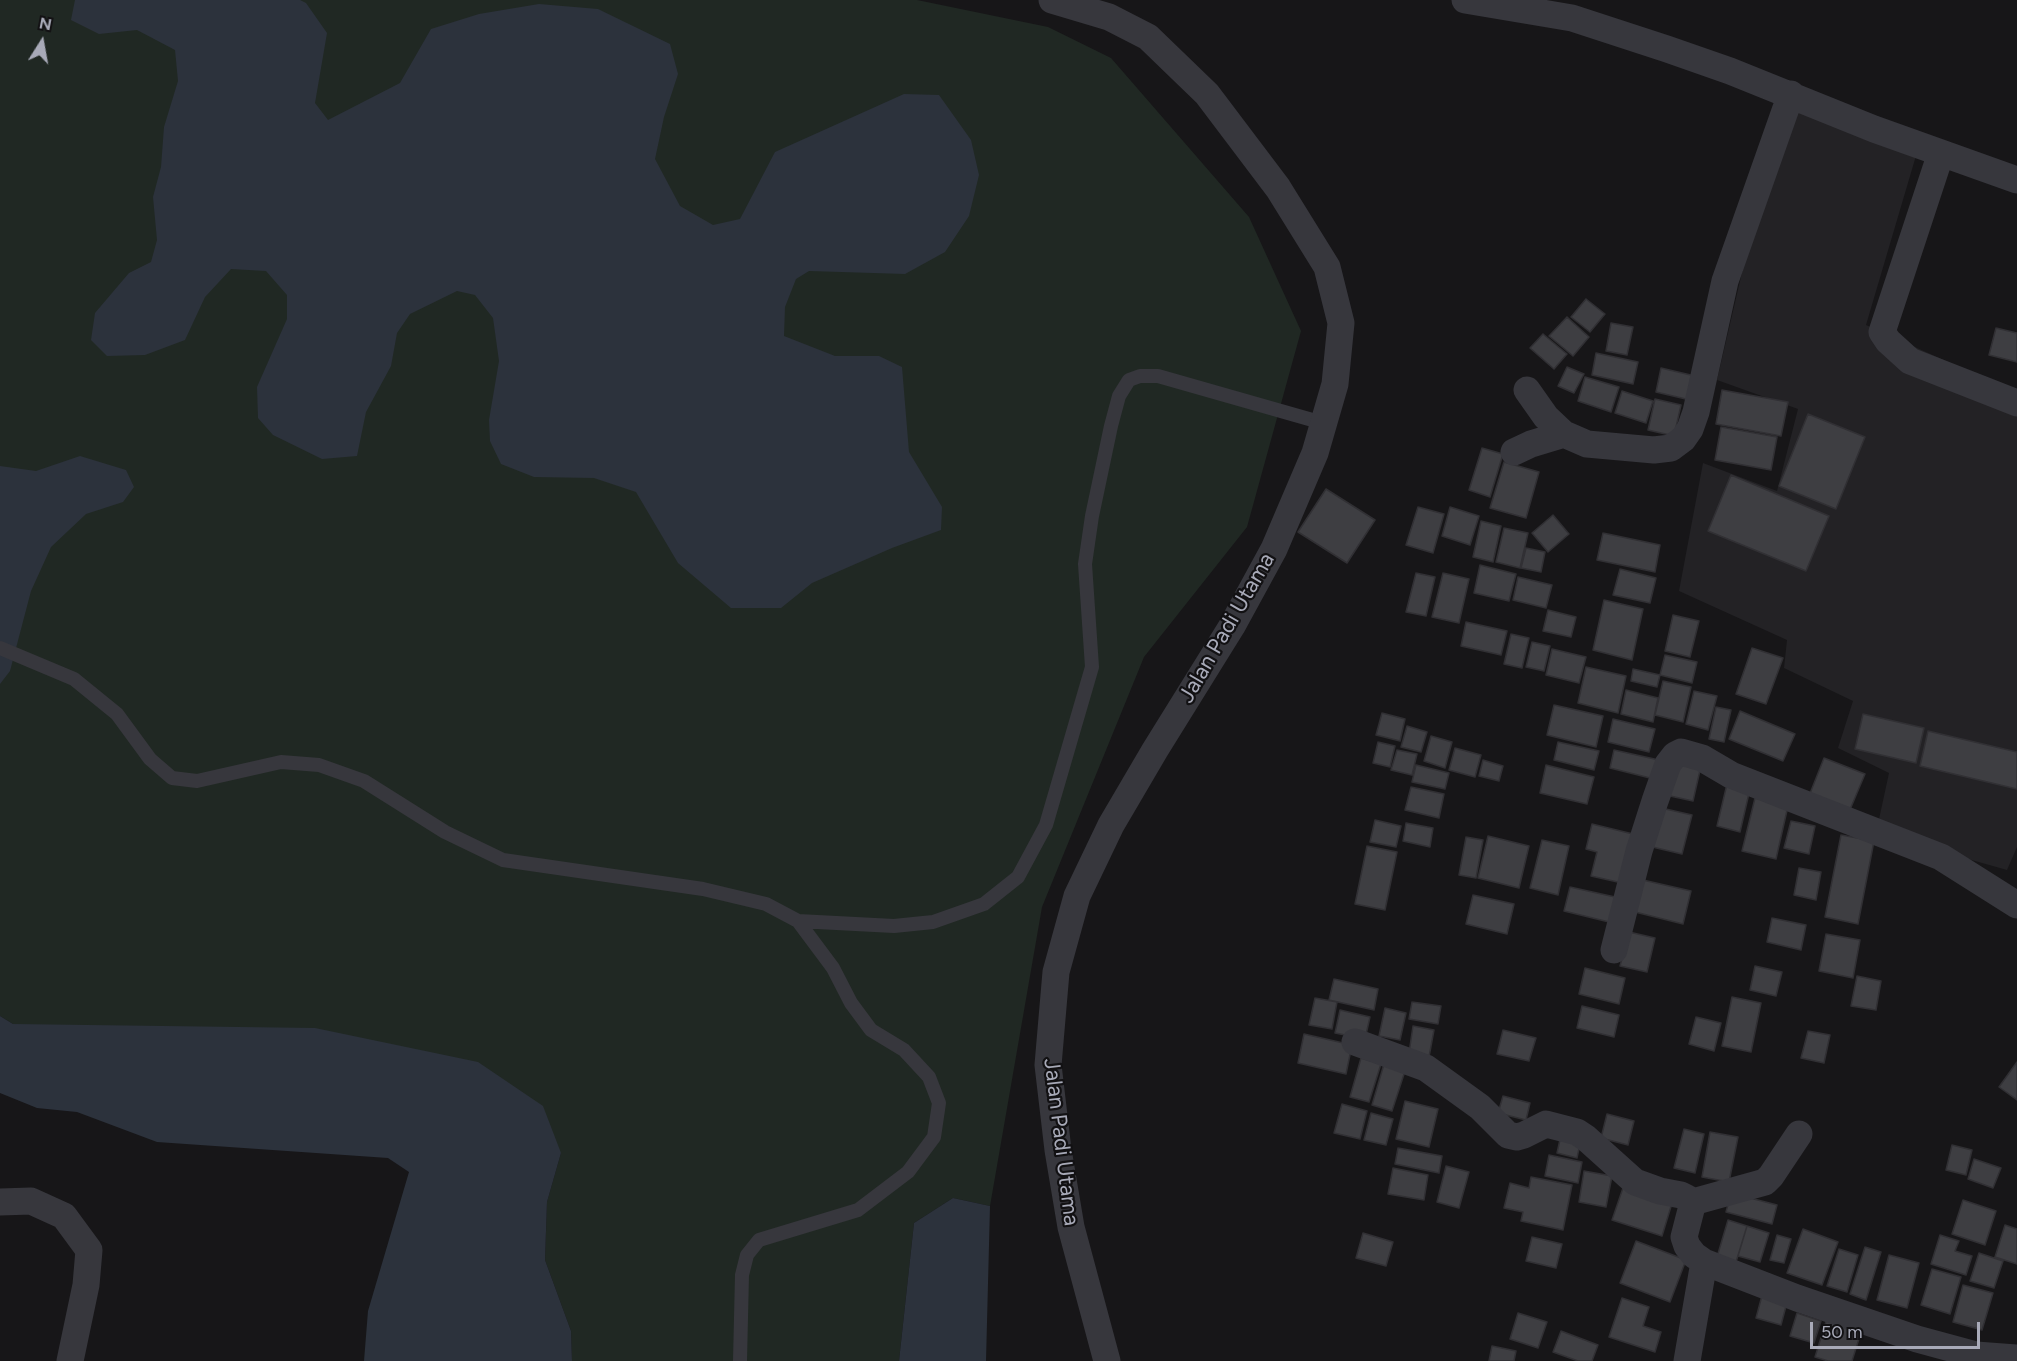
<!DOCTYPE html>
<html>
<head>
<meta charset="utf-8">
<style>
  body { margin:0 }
  #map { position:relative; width:2017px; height:1361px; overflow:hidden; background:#171618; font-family:Figtree,sans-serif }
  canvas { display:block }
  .north { position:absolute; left:12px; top:12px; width:60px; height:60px; -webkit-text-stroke:4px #121113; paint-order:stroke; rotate:11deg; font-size:16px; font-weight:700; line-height:24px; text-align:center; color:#a8aab8 }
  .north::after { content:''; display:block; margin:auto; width:21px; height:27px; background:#a8aab8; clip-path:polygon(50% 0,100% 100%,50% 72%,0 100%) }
  .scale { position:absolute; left:1810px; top:1322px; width:170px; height:27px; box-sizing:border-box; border:3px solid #a8aab8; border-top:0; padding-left:8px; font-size:18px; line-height:21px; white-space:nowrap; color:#a8aab8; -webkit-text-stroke:4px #121113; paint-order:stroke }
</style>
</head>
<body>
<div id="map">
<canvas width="2017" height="1361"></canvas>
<div class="north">N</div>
<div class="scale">50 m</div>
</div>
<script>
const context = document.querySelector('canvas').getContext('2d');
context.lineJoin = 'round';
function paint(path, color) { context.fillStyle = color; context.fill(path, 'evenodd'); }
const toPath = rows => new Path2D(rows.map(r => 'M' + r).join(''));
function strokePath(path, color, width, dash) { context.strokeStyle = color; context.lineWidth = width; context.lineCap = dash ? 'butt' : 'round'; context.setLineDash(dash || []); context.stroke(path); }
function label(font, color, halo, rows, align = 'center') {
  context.font = font + ' Figtree,sans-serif'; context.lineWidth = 4.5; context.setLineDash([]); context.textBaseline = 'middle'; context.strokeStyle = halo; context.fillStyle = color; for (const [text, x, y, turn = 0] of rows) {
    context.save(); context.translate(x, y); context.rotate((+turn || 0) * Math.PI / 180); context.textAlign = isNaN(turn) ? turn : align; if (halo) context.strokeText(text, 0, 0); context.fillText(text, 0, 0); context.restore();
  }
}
paint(toPath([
  [1783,96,1918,149,1866,325,2017,393,2017,847,2007,870,1876,833,1889,773,1838,748,1853,701,1784,668,1787,640,1679,591,1703,463,1777,491,1798,409,1717,380]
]), '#232225');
paint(toPath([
  [0,0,917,0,1048,27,1111,58,1249,217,1301,331,1247,527,1144,657,1042,907,990,1206,953,1198,914,1223,899,1361,572,1361,571,1331,545,1260,547,1202,561,1153,13,1024,0,1016]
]), '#202823');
paint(toPath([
  [75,0,300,0,306,3,327,33,315,103,328,120,400,83,431,29,479,14,539,4,598,9,670,44,678,74,664,117,655,159,680,206,713,225,740,219,775,152,904,94,939,95,971,140,979,175,969,216,945,252,905,274,809,271,796,279,785,307,784,336,835,356,879,356,902,367,909,452,942,507,941,530,892,548,812,583,781,608,731,608,678,563,636,492,594,478,534,477,501,464,490,441,489,420,499,361,493,318,475,295,457,291,410,314,397,333,391,366,366,412,357,456,322,459,273,435,258,418,257,387,287,319,287,295,266,271,231,269,205,297,185,340,145,355,107,356,91,340,95,313,129,273,151,262,157,240,153,197,161,167,164,127,178,81,175,50,137,30,99,34,71,20],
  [80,456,126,470,134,487,123,502,86,514,51,547,31,591,10,671,0,684,0,466,36,471],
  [0,1016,13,1024,315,1028,478,1062,543,1106,561,1153,547,1202,545,1260,571,1331,572,1361,364,1361,368,1311,409,1172,388,1158,157,1142,77,1112,37,1108,0,1093],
  [953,1198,990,1206,986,1361,899,1361,914,1223]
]), '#2c323c');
const building = toPath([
  [1586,299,1605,314,1590,332,1571,317,1586,299],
  [1567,317,1589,337,1573,356,1549,336,1567,317],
  [1611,323,1633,327,1627,355,1606,351,1611,323],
  [1996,328,2017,333,2017,362,1989,355,1996,328],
  [1543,334,1567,354,1554,369,1530,348,1543,334],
  [1596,353,1638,362,1633,384,1592,375,1596,353],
  [1567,367,1584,374,1574,393,1558,386,1567,367],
  [1661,368,1695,376,1690,400,1656,392,1661,368],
  [1585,377,1619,387,1611,412,1578,401,1585,377],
  [1722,390,1788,402,1781,436,1716,424,1722,390],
  [1622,391,1653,401,1646,423,1615,413,1622,391],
  [1655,399,1681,405,1674,436,1648,430,1655,399],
  [1808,414,1865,437,1836,509,1779,486,1808,414],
  [1721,427,1777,437,1771,470,1715,460,1721,427],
  [1482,448,1503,454,1490,497,1469,490,1482,448],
  [1504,462,1539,472,1526,518,1490,508,1504,462],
  [1731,475,1829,516,1806,571,1708,531,1731,475],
  [1326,489,1375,520,1347,563,1298,532,1326,489],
  [1418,507,1444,514,1433,553,1406,545,1418,507],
  [1450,507,1479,516,1470,545,1442,536,1450,507],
  [1553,515,1569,534,1548,552,1532,533,1553,515],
  [1481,521,1501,526,1493,562,1473,557,1481,521],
  [1504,528,1528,533,1520,568,1496,562,1504,528],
  [1603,533,1660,545,1655,572,1597,560,1603,533],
  [1526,548,1545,552,1541,572,1521,568,1526,548],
  [1480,565,1516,574,1509,601,1474,593,1480,565],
  [1620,569,1656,578,1650,603,1613,595,1620,569],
  [1416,573,1435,577,1426,616,1406,612,1416,573],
  [1443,573,1469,579,1459,623,1432,617,1443,573],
  [1518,577,1552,585,1546,608,1513,600,1518,577],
  [1604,600,1643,609,1632,660,1593,650,1604,600],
  [1548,610,1576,617,1571,637,1543,631,1548,610],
  [1673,615,1699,621,1690,657,1665,651,1673,615],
  [1466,622,1507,631,1501,655,1461,646,1466,622],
  [1511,634,1529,638,1522,668,1504,664,1511,634],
  [1532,642,1550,646,1544,671,1526,667,1532,642],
  [1752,648,1783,658,1766,704,1736,694,1752,648],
  [1552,649,1586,657,1579,683,1546,675,1552,649],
  [1665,655,1697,662,1692,683,1660,675,1665,655],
  [1586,667,1626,676,1618,713,1578,703,1586,667],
  [1633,669,1660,675,1657,687,1631,681,1633,669],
  [1663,681,1691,687,1683,722,1655,715,1663,681],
  [1626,690,1658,698,1653,722,1621,714,1626,690],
  [1694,691,1717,696,1708,730,1686,724,1694,691],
  [1554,705,1603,716,1596,747,1547,735,1554,705],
  [1716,707,1731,710,1724,742,1709,739,1716,707],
  [1740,711,1795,734,1783,761,1729,739,1740,711],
  [1382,713,1405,719,1400,741,1376,735,1382,713],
  [1863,714,1924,728,1916,763,1855,749,1863,714],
  [1613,719,1655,729,1649,752,1608,742,1613,719],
  [1407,726,1427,732,1421,752,1401,747,1407,726],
  [1928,731,2017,752,2017,789,1920,766,1928,731],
  [1431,736,1452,742,1445,768,1424,761,1431,736],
  [1378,742,1395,746,1390,767,1373,763,1378,742],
  [1558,742,1599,751,1594,770,1554,760,1558,742],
  [1455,748,1481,755,1475,777,1449,770,1455,748],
  [1397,750,1417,754,1412,775,1391,770,1397,750],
  [1614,750,1659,760,1654,779,1610,768,1614,750],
  [1824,758,1865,774,1849,812,1809,796,1824,758],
  [1483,760,1503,766,1499,781,1479,776,1483,760],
  [1678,761,1701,766,1693,801,1670,796,1678,761],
  [1416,765,1449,773,1445,789,1412,782,1416,765],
  [1546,765,1594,777,1587,804,1540,793,1546,765],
  [1727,784,1750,789,1740,832,1717,826,1727,784],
  [1411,787,1444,794,1439,818,1405,810,1411,787],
  [1755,798,1788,806,1776,859,1742,851,1755,798],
  [1657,807,1692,815,1682,854,1648,846,1657,807],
  [1375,820,1401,826,1396,847,1370,842,1375,820],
  [1791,821,1815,826,1809,854,1784,848,1791,821],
  [1406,823,1433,828,1430,847,1403,841,1406,823],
  [1592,824,1633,834,1622,883,1591,876,1597,852,1586,849,1592,824],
  [1841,835,1874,841,1858,924,1825,917,1841,835],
  [1488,836,1529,846,1519,888,1478,878,1488,836],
  [1466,837,1483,840,1476,878,1459,875,1466,837],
  [1542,840,1569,846,1558,895,1530,888,1542,840],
  [1367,846,1397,852,1385,910,1355,904,1367,846],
  [1799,868,1821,872,1816,900,1794,895,1799,868],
  [1643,880,1691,891,1683,924,1635,912,1643,880],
  [1570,887,1615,897,1609,922,1564,911,1570,887],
  [1473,895,1514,904,1507,934,1466,924,1473,895],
  [1772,918,1806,925,1801,950,1767,942,1772,918],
  [1629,932,1655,938,1647,972,1620,966,1629,932],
  [1826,934,1860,940,1853,978,1819,971,1826,934],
  [1755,966,1782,972,1776,996,1750,990,1755,966],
  [1585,968,1625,978,1619,1004,1579,994,1585,968],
  [1857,976,1881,981,1876,1010,1851,1006,1857,976],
  [1334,979,1378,989,1374,1010,1329,1000,1334,979],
  [1732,997,1761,1003,1751,1052,1722,1046,1732,997],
  [1315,998,1337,1002,1332,1029,1309,1025,1315,998],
  [1412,1002,1441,1006,1438,1024,1409,1019,1412,1002],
  [1582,1006,1619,1015,1614,1037,1577,1028,1582,1006],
  [1385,1008,1406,1013,1400,1040,1379,1036,1385,1008],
  [1340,1010,1370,1017,1365,1039,1335,1033,1340,1010],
  [1696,1017,1721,1023,1714,1051,1689,1044,1696,1017],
  [1413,1026,1434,1030,1429,1057,1409,1053,1413,1026],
  [1503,1030,1536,1038,1529,1061,1497,1054,1503,1030],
  [1808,1031,1830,1035,1824,1063,1801,1058,1808,1031],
  [1304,1034,1352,1045,1346,1074,1298,1063,1304,1034],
  [1361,1058,1381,1064,1369,1102,1350,1097,1361,1058],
  [2017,1062,2017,1100,1999,1087,2017,1062],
  [1384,1064,1405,1071,1392,1111,1372,1105,1384,1064],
  [1503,1096,1530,1103,1526,1120,1498,1113,1503,1096],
  [1405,1101,1438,1109,1429,1147,1396,1139,1405,1101],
  [1342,1104,1367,1111,1360,1139,1334,1133,1342,1104],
  [1371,1113,1393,1119,1386,1145,1364,1140,1371,1113],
  [1607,1114,1634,1121,1628,1145,1601,1138,1607,1114],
  [1684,1129,1704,1134,1695,1173,1674,1168,1684,1129],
  [1710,1132,1738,1137,1729,1182,1702,1177,1710,1132],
  [1561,1135,1581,1139,1577,1158,1557,1153,1561,1135],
  [1952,1145,1972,1150,1966,1175,1946,1170,1952,1145],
  [1398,1148,1442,1156,1439,1173,1395,1164,1398,1148],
  [1549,1155,1582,1162,1578,1183,1545,1176,1549,1155],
  [1974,1159,2001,1168,1993,1188,1968,1179,1974,1159],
  [1446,1166,1469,1172,1459,1208,1437,1202,1446,1166],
  [1393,1168,1428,1175,1424,1200,1388,1194,1393,1168],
  [1584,1171,1612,1176,1606,1207,1579,1202,1584,1171],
  [1531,1177,1572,1185,1563,1230,1521,1221,1523,1212,1504,1208,1510,1183,1529,1188,1531,1177],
  [1624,1185,1673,1200,1662,1236,1612,1220,1624,1185],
  [1731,1193,1777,1205,1772,1224,1726,1212,1731,1193],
  [1963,1200,1996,1211,1985,1245,1952,1234,1963,1200],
  [1728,1220,1747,1226,1736,1262,1717,1257,1728,1220],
  [2005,1225,2017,1229,2017,1264,1995,1257,2005,1225],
  [1747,1226,1769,1233,1760,1262,1738,1256,1747,1226],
  [1803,1229,1838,1242,1822,1285,1787,1273,1803,1229],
  [1363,1233,1393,1242,1386,1266,1356,1258,1363,1233],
  [1777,1235,1791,1239,1784,1263,1770,1260,1777,1235],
  [1940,1235,1959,1241,1955,1251,1972,1256,1966,1275,1931,1264,1940,1235],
  [1532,1237,1562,1244,1556,1268,1526,1261,1532,1237],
  [1636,1241,1686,1260,1670,1302,1620,1283,1636,1241],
  [1865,1247,1881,1252,1866,1300,1850,1294,1865,1247],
  [1839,1249,1858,1255,1847,1292,1827,1286,1839,1249],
  [1979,1253,2003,1261,1994,1288,1970,1281,1979,1253],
  [1889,1255,1919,1263,1907,1308,1877,1300,1889,1255],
  [1932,1269,1961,1277,1950,1314,1921,1305,1932,1269],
  [1963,1285,1993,1293,1982,1330,1953,1322,1963,1285],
  [1764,1288,1789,1295,1781,1325,1756,1318,1764,1288],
  [1622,1298,1649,1307,1643,1326,1661,1332,1655,1352,1609,1337,1622,1298],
  [1518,1313,1547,1322,1538,1348,1510,1339,1518,1313],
  [1797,1313,1821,1321,1814,1343,1790,1336,1797,1313],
  [1828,1315,1863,1326,1852,1361,1828,1361,1815,1357,1828,1315],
  [1561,1331,1598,1345,1592,1361,1578,1361,1553,1352,1561,1331],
  [1492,1346,1516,1351,1514,1361,1489,1361,1492,1346]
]);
paint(building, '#3e3e42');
strokePath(building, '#313034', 1.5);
strokePath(toPath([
  [0,648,74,679,117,714,150,759,172,778,197,781,281,762,319,765,364,781,445,832,503,860,703,889,766,904,798,921,894,926,933,922,984,904,1018,877,1046,825,1092,667,1085,564,1092,516,1111,426,1119,396,1129,380,1140,376,1158,376,1323,423],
  [740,1361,742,1275,747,1255,759,1240,858,1210,908,1172,934,1137,939,1103,929,1077,904,1050,871,1030,851,1003,833,968,798,921]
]), '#37373d', 14);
strokePath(toPath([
  [1052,0,1109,17,1148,37,1207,94,1278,188,1327,267,1341,323,1335,384,1315,453,1274,549,1232,626,1155,750,1111,825,1077,896,1056,972,1048,1065,1058,1150,1071,1227,1107,1361],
  [1465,0,1572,18,1667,49,1730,71,1874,129,2017,180],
  [1941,153,1882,332,1888,341,1910,361,2017,403],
  [1527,390,1546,417,1564,434,1587,444,1654,450,1671,448,1683,439,1690,429,1696,412,1725,281,1791,94],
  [1514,452,1531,444,1564,434],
  [1614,950,1639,851,1655,801,1668,764,1675,755,1681,752,1702,758,1731,775,1941,857,2017,905],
  [1355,1042,1426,1068,1480,1107,1508,1135,1517,1137,1524,1135,1546,1124,1577,1132,1586,1138,1635,1182,1660,1191,1681,1195,1687,1198,1693,1202,1684,1237,1687,1246,1694,1255,1704,1262,1797,1298,1917,1339,1976,1355,2017,1358],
  [0,1202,31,1201,64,1216,89,1250,86,1285,70,1361],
  [1693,1202,1765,1182,1771,1176,1799,1134],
  [1687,1361,1704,1262]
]), '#37373d', 27);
label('22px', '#a8aab8', '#121113', [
  ["Jalan Padi Utama",1227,628,-60],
  ["Jalan Padi Utama",1061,1142,83]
]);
</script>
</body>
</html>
